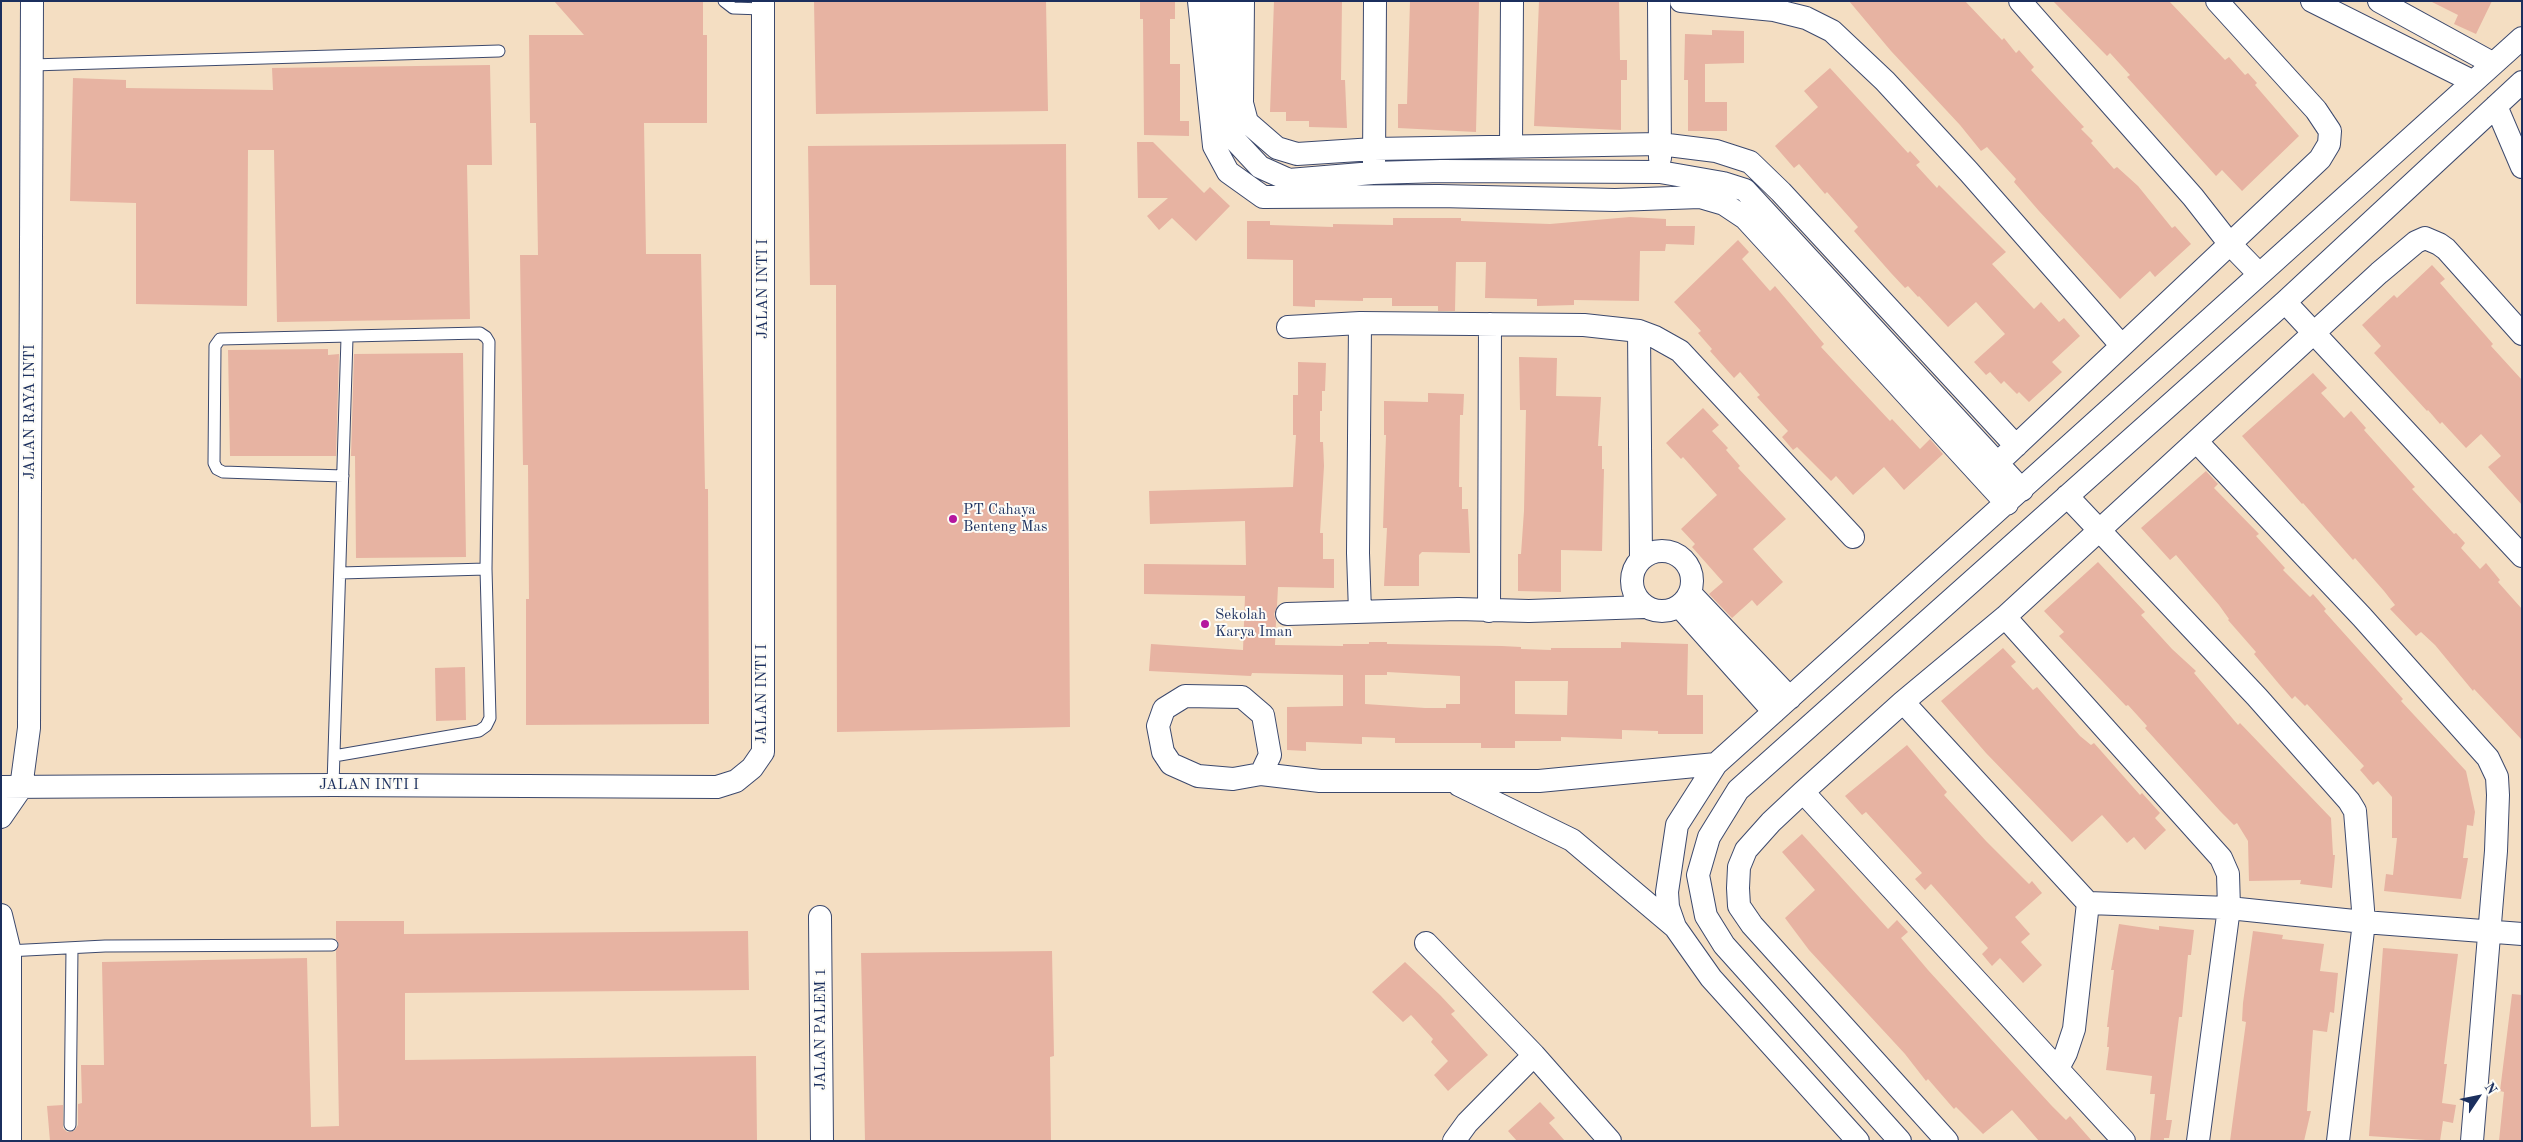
<!DOCTYPE html>
<html>
<head>
<meta charset="utf-8">
<style>
  body { margin:0 }
  #map { position:relative; width:2523px; height:1142px; overflow:hidden; background:#f4dec2; font-family:"Old Standard TT",serif }
  canvas { display:block }
  .frame { position:absolute; inset:0; border:2px solid #1b2f5e; pointer-events:none }
  .north { position:absolute; left:2453px; top:1072px; width:50px; height:50px; -webkit-text-stroke:4px #fdfcf7; paint-order:stroke; rotate:56deg; font-size:14px; font-weight:700; line-height:20px; text-align:center; color:#1b2f5e }
  .north::after { content:''; display:block; margin:auto; width:18px; height:22px; background:#1b2f5e; clip-path:polygon(50% 0,100% 100%,50% 72%,0 100%) }
</style>
</head>
<body>
<div id="map">
<canvas width="2523" height="1142"></canvas>
<div class="frame"></div>
<div class="north">N</div>
</div>
<script>
const context = document.querySelector('canvas').getContext('2d');
context.lineJoin = 'round';
function paint(path, color) { context.fillStyle = color; context.fill(path, 'evenodd'); }
const toPath = rows => new Path2D(rows.map(r => 'M' + r).join(''));
function strokePath(path, color, width, dash) { context.strokeStyle = color; context.lineWidth = width; context.lineCap = dash ? 'butt' : 'round'; context.setLineDash(dash || []); context.stroke(path); }
function label(font, color, halo, rows, align = 'center') {
  context.font = font + ' "Old Standard TT",serif'; context.lineWidth = 4; context.setLineDash([]); context.textBaseline = 'middle'; context.strokeStyle = halo; context.fillStyle = color; for (const [text, x, y, turn = 0] of rows) {
    context.save(); context.translate(x, y); context.rotate((+turn || 0) * Math.PI / 180); context.textAlign = isNaN(turn) ? turn : align; if (halo) context.strokeText(text, 0, 0); context.fillText(text, 0, 0); context.restore();
  }
}
paint(toPath([
  [554,1,703,1,703,35,707,35,707,123,644,123,646,254,701,254,705,489,708,489,709,724,526,725,526,599,529,599,528,465,523,465,520,255,538,255,536,123,530,123,529,35,584,35],
  [814,1,1046,1,1048,111,816,114],
  [1140,1,1175,1,1175,19,1170,19,1170,64,1180,64,1180,121,1189,121,1189,136,1144,135,1143,19,1140,19],
  [1274,1,1342,1,1341,80,1345,80,1347,128,1309,127,1309,121,1286,121,1286,112,1270,112],
  [1410,1,1479,2,1476,132,1398,128,1398,104,1407,104],
  [1539,1,1619,1,1620,60,1627,60,1627,80,1621,80,1621,130,1534,126],
  [1849,1,1965,1,2002,40,2004,38,2016,53,2019,50,2034,67,2031,70,2084,127,2081,129,2093,141,2091,143,2114,169,2117,167,2138,186,2172,228,2175,226,2191,244,2155,277,2150,271,2120,299,2039,211,2014,182,2016,179,1987,147,1981,151,1960,125,1891,51],
  [2053,1,2169,1,2225,60,2229,57,2245,75,2248,73,2257,83,2255,85,2299,136,2242,191,2222,170,2216,176,2127,77,2130,75,2110,53,2107,56],
  [2430,1,2492,1,2476,34,2454,24,2458,15],
  [1712,30,1744,31,1744,63,1705,64,1705,102,1727,102,1727,131,1688,131,1688,80,1684,80,1685,34,1712,35],
  [490,65,492,165,467,165,470,319,277,322,274,150,248,150,247,306,136,304,136,203,70,201,73,78,126,80,126,88,273,90,272,68],
  [1830,68,1908,153,1910,151,1920,162,1916,165,1937,188,1939,185,2006,252,1992,264,2034,309,2041,302,2059,322,2064,318,2080,336,2052,362,2062,372,2029,402,2019,392,2017,394,2004,381,2001,384,1990,372,1986,375,1974,362,2005,334,1976,302,1948,327,1919,296,1918,297,1908,286,1905,288,1891,273,1854,231,1858,227,1827,192,1825,194,1799,164,1794,168,1775,146,1818,107,1804,91],
  [1137,142,1153,142,1204,193,1210,187,1230,206,1196,241,1172,218,1159,230,1147,216,1168,198,1138,198],
  [1066,144,1070,727,837,732,836,285,810,285,808,146],
  [1630,217,1666,219,1666,226,1695,226,1694,245,1666,244,1665,251,1640,251,1639,301,1574,300,1574,305,1537,306,1537,299,1485,298,1486,262,1456,262,1455,311,1438,311,1438,306,1392,306,1392,298,1363,298,1363,301,1315,300,1315,307,1293,306,1293,260,1247,259,1247,221,1270,221,1270,225,1333,227,1333,224,1393,225,1393,218,1461,218,1461,221,1550,224],
  [1738,240,1749,252,1742,259,1770,291,1775,286,1824,344,1821,347,1890,421,1892,419,1920,449,1930,439,1943,454,1904,490,1884,467,1853,495,1836,476,1831,481,1797,447,1793,450,1782,437,1788,431,1757,397,1760,395,1740,372,1734,378,1710,351,1712,349,1698,333,1701,331,1674,302],
  [2432,265,2445,279,2440,283,2493,344,2491,346,2522,380,2522,505,2488,467,2501,456,2481,434,2466,448,2442,422,2440,424,2428,410,2427,411,2374,353,2381,346,2362,325,2394,295,2397,298],
  [328,349,328,355,339,354,336,456,230,456,228,350],
  [463,353,466,557,356,558,355,456,351,456,354,354],
  [1519,357,1557,358,1556,396,1601,397,1598,446,1602,446,1602,469,1604,469,1602,551,1561,550,1561,592,1518,591,1518,554,1521,554,1524,511,1526,410,1520,410],
  [1298,362,1326,363,1325,391,1322,391,1322,411,1320,411,1320,442,1323,442,1324,466,1320,533,1323,533,1323,559,1334,559,1334,588,1278,587,1277,606,1274,614,1276,621,1275,645,1343,646,1343,644,1369,644,1369,642,1387,642,1387,644,1502,646,1521,647,1521,649,1551,650,1551,648,1621,648,1621,642,1688,644,1687,695,1703,695,1703,734,1658,734,1658,731,1622,730,1622,739,1561,737,1561,741,1515,741,1515,748,1481,748,1481,743,1395,743,1395,738,1362,737,1362,744,1306,742,1306,751,1287,750,1287,707,1343,706,1343,675,1252,673,1251,676,1149,671,1151,644,1243,650,1245,596,1144,594,1144,564,1246,565,1245,521,1150,524,1149,491,1293,487,1296,435,1293,435,1293,395,1298,395],
  [1387,672,1460,676,1460,704,1446,704,1446,708,1425,708,1365,704,1365,675,1387,675],
  [1515,681,1568,681,1567,715,1515,714],
  [2313,373,2327,388,2321,393,2344,418,2351,411,2366,428,2364,430,2415,487,2412,489,2454,534,2456,533,2465,543,2461,548,2480,569,2486,563,2500,580,2498,582,2522,609,2522,740,2474,689,2473,691,2435,645,2421,632,2416,636,2390,609,2395,605,2384,591,2355,558,2353,560,2303,503,2302,504,2242,436],
  [1428,393,1464,394,1463,415,1460,415,1459,487,1462,487,1462,509,1468,509,1470,553,1422,552,1419,555,1419,586,1384,586,1387,528,1383,528,1386,435,1384,435,1384,401,1428,402],
  [1703,408,1719,425,1712,431,1728,448,1726,450,1740,466,1738,468,1786,519,1753,549,1783,582,1757,606,1752,600,1732,618,1709,594,1723,582,1692,547,1695,544,1681,529,1717,495,1683,457,1681,459,1666,443],
  [2206,471,2218,484,2214,488,2259,534,2256,536,2285,568,2283,570,2310,597,2313,594,2326,609,2324,611,2403,699,2401,701,2466,771,2475,812,2473,826,2467,825,2463,858,2468,858,2461,899,2384,891,2386,874,2393,875,2397,838,2392,838,2392,797,2378,781,2373,785,2360,770,2364,766,2307,704,2305,706,2295,696,2292,699,2279,684,2254,654,2256,652,2228,620,2229,619,2219,605,2176,555,2170,560,2141,528],
  [2098,562,2145,612,2141,615,2172,649,2196,671,2194,673,2238,725,2240,723,2331,818,2333,855,2335,855,2332,888,2300,884,2301,880,2249,881,2248,841,2237,823,2234,825,2220,811,2145,728,2147,726,2128,705,2126,706,2059,636,2064,632,2044,611],
  [2003,648,2016,662,2011,666,2033,690,2037,687,2080,736,2091,745,2094,743,2140,795,2142,793,2160,813,2155,818,2166,830,2145,850,2134,837,2127,843,2102,815,2072,842,1986,753,1941,701],
  [465,667,466,720,436,721,435,668],
  [1907,745,1947,792,1944,795,1986,841,2029,884,2032,881,2042,893,2015,917,2030,934,2021,942,2042,965,2023,983,2000,958,1992,966,1982,954,1988,948,1931,884,1925,890,1915,879,1922,873,1866,812,1862,815,1845,796],
  [1802,834,1888,929,1897,920,1908,932,1901,938,1928,970,2051,1105,2066,1120,2070,1116,2092,1141,2039,1141,2012,1110,1983,1134,1956,1107,1954,1109,1928,1079,1926,1081,1905,1054,1809,950,1785,918,1815,890,1782,852],
  [336,921,404,921,404,934,748,931,749,990,405,993,405,1060,756,1056,757,1141,50,1141,47,1106,63,1105,63,1128,67,1132,74,1131,78,1125,78,1104,82,1103,81,1065,104,1065,102,962,307,958,311,1127,339,1126,336,951,339,944,336,939],
  [2119,924,2159,930,2159,926,2194,930,2191,955,2188,955,2182,1017,2179,1017,2172,1073,2166,1120,2172,1120,2169,1138,2164,1138,2164,1141,2150,1141,2155,1094,2150,1094,2152,1076,2106,1070,2109,1047,2107,1047,2109,1027,2107,1027,2114,970,2111,970],
  [2253,931,2283,935,2282,939,2324,944,2320,971,2338,973,2334,1013,2330,1012,2327,1032,2313,1030,2307,1111,2311,1111,2304,1141,2230,1141,2246,1022,2242,1021,2243,1003],
  [2383,948,2458,954,2444,1064,2447,1064,2442,1103,2456,1105,2453,1123,2443,1121,2440,1141,2369,1136],
  [1052,951,1054,1056,1050,1057,1051,1141,865,1141,861,953],
  [1405,962,1440,995,1455,1011,1451,1014,1488,1055,1448,1091,1434,1075,1448,1061,1431,1042,1433,1039,1411,1015,1403,1022,1372,992],
  [2512,994,2522,995,2522,1141,2499,1141,2504,1092,2500,1091],
  [1540,1102,1555,1118,1549,1123,1565,1141,1517,1141,1508,1131]
]), '#e7b3a2');
const lane = toPath([
  [724,1,733,8,763,9],
  [32,65,499,51],
  [340,573,486,569],
  [334,756,479,731,486,726,490,718,486,569,489,342,486,337,480,333,220,339,215,346,214,463,217,469,223,472,343,476],
  [333,785,347,338],
  [7,951,105,946,332,945],
  [70,1125,72,949]
]);
const street = toPath([
  [1199,1,1214,146,1228,172,1263,197,1439,196,1615,200,1700,197,1724,204,1745,218,2007,504],
  [1221,1,1227,114,1232,137,1260,167,1289,180,1373,173,1441,171,1660,172,1723,183,1745,190,2022,490],
  [1243,1,1242,103,1247,122,1277,148,1297,154,1374,149,1660,144,1716,151,1750,162,1781,192,2016,446],
  [1659,1,1660,158],
  [1681,1,1774,10,1806,18,1832,31,1885,81,1969,172,2121,345],
  [2020,1,2193,197,2229,243,2259,274],
  [2312,1,2472,81],
  [2379,1,2492,63],
  [2496,106,2522,167],
  [1511,145,1512,1],
  [1374,163,1375,1],
  [2285,302,2522,556],
  [1360,323,1358,553,1360,612],
  [1288,327,1360,323,1584,325,1639,331,1655,337,1680,351,1853,537],
  [1639,331,1641,559],
  [2197,442,2362,617,2488,758,2497,777,2498,795,2496,851,2472,1141],
  [2005,456,2320,159,2329,144,2330,131,2316,110,2217,1],
  [2067,496,2257,697,2349,801,2355,811,2364,922,2338,1141],
  '1632 581a30 30 0 1 1 60 0a30 30 0 1 1-60 0Z',
  [1690,593,1790,698],
  [1680,607,1774,712],
  [1489,611,1490,324],
  [1287,614,1458,609,1529,611,1644,607],
  [2005,617,2221,858,2228,874,2229,908,2198,1141],
  [1903,702,2088,903,2074,1029,2066,1053,2058,1068],
  [1261,774,1270,755,1263,715,1242,697,1185,696,1164,709,1158,726,1163,752,1171,764,1198,776,1233,779,1261,774,1320,781,1539,781,1716,764],
  [1459,785,1572,840,1675,927],
  [1,787,333,785,717,787,736,781,752,768,763,752,763,1],
  [1803,792,2124,1141],
  [1,817,21,788,29,728,32,1],
  [2088,903,2229,908,2364,922,2522,934],
  [1,915,10,952,10,1141],
  [820,917,822,1141],
  [1426,943,1534,1055,1610,1141],
  [1454,1141,1467,1123,1534,1055],
  [1858,1141,1711,978,1675,927,1668,907,1667,892,1677,825,1716,764,2522,38],
  [1900,1141,1724,945,1706,916,1698,875,1709,837,1738,790,2285,302,2522,82],
  [1947,1141,1752,925,1739,906,1738,888,1739,867,1746,850,1771,822,1803,792,1903,702,2005,617,2379,273,2416,242,2425,238,2439,244,2446,249,2522,334]
]);
strokePath(lane, '#3c496d', 13);
strokePath(street, '#3c496d', 24);
strokePath(lane, '#fff', 11);
strokePath(street, '#fff', 22);
for (const [x, y, r, color] of [
  [953,519,5,"#b5179e"],
  [1205,624,5,"#b5179e"]
]) { const dot = new Path2D(); dot.arc(x, y, r, 0, 2 * Math.PI); context.fillStyle = color; context.fill(dot); strokePath(dot, '#fdfcf7', 2); }
label('15px', '#1b2f5e', '#fdfcf7', [
  ["JALAN INTI I",763,289,-90],
  ["JALAN RAYA INTI",30,412,-90],
  ["JALAN INTI I",762,694,-90],
  ["JALAN INTI I",369,785],
  ["JALAN PALEM 1",821,1029,-90]
]);
label('15px', '#1b2f5e', '#fdfcf7', [
  ["PT Cahaya",963,510],
  ["Benteng Mas",963,527],
  ["Sekolah",1215,615],
  ["Karya Iman",1215,632]
], 'left');
</script>
</body>
</html>
